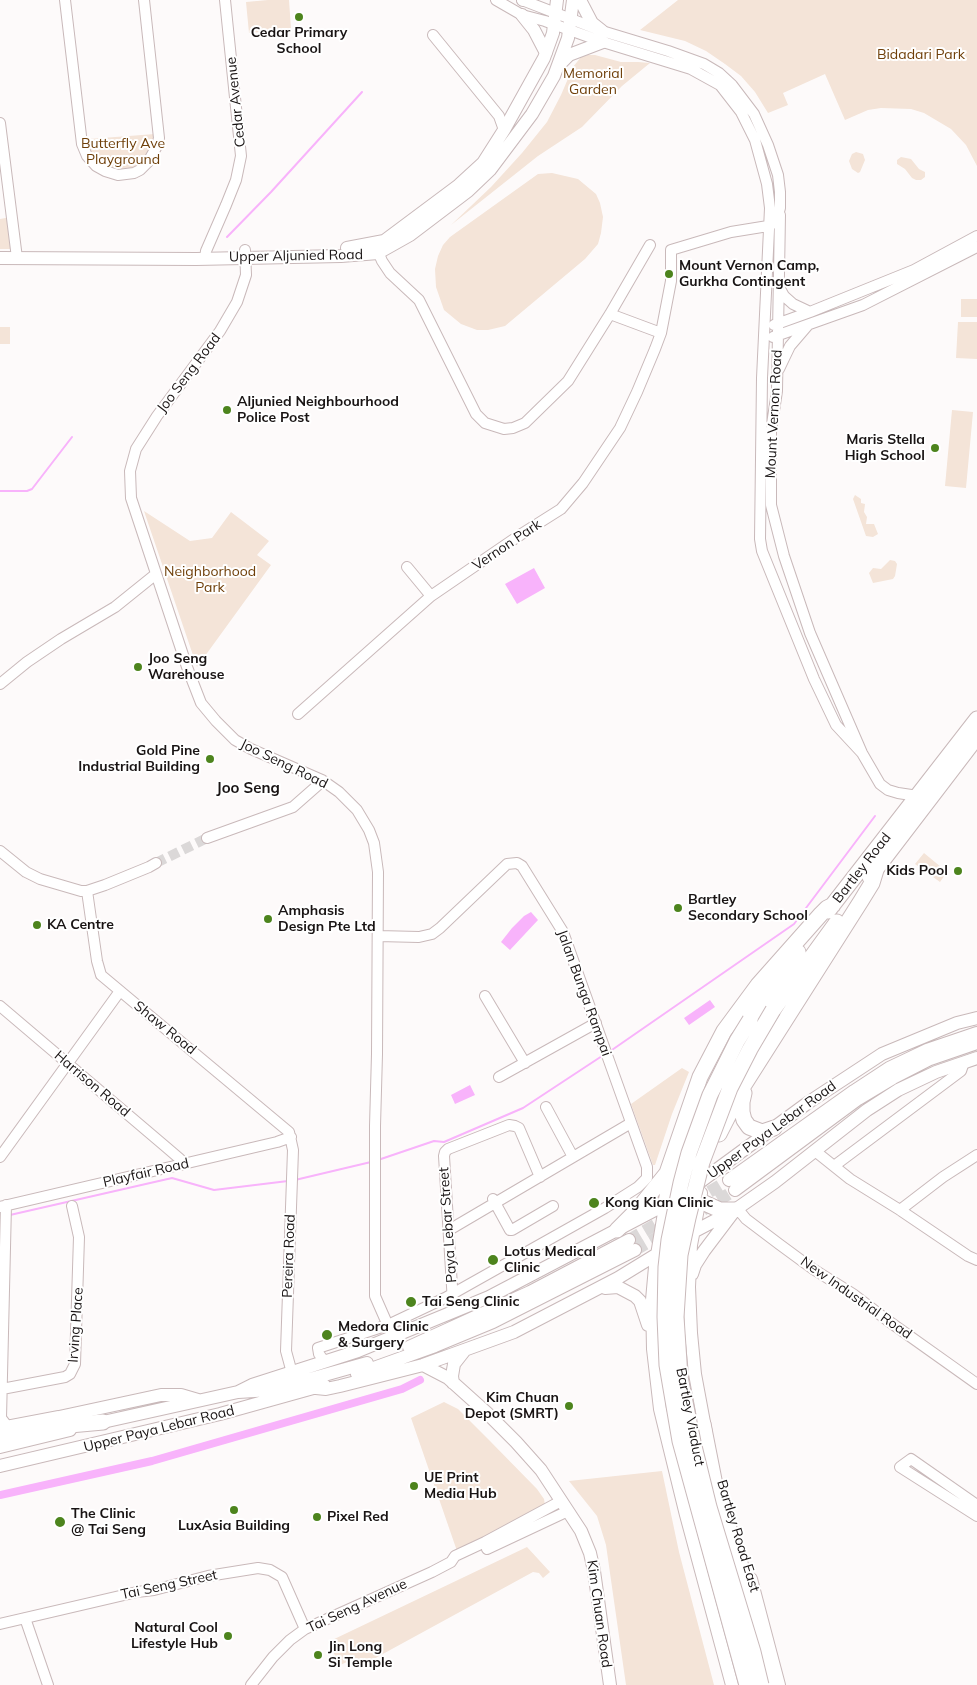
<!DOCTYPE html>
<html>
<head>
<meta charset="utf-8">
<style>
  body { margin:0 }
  canvas { display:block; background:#fdfafa }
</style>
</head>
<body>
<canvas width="977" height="1685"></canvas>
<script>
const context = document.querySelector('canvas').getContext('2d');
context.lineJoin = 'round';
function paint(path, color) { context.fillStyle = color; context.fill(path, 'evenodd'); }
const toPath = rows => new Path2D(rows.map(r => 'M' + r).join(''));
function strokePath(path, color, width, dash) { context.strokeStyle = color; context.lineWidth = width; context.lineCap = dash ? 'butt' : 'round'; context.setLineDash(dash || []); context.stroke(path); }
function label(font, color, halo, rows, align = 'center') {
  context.font = font + ' Mulish,sans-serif'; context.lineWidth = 4; context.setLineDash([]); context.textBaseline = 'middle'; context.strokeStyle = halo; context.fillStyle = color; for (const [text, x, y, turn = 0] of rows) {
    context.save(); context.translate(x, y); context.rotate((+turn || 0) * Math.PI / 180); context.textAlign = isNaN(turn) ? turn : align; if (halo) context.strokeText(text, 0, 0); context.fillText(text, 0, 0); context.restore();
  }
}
paint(toPath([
  [268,0,289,0,291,29,249,33,246,2],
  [678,0,977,0,977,166,966,145,951,129,924,113,911,109,881,108,868,110,845,120,825,74,783,93,788,105,768,113,755,92,741,76,725,64,706,51,685,41,640,30],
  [587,55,595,55,621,62,638,62,650,63,622,86,582,127,538,156,451,225,491,187,522,153,547,122,561,95,573,67,581,57],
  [155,134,154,144,142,162,133,168,117,169,104,164,96,158,91,151,89,139],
  [856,152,863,154,865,160,860,172,858,173,852,169,849,161,852,154],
  [901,157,911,159,919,169,925,172,925,177,921,180,916,180,912,178,905,169,897,164,897,160],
  [552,173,578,179,596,194,600,203,603,217,601,233,598,244,585,259,505,326,488,330,477,330,461,324,444,310,436,287,435,269,438,256,443,245,450,237,538,174],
  [11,217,14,249,0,249,0,219],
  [961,299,977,299,977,317,961,317],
  [958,322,977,322,977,359,956,358],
  [0,327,10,327,10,344,0,344],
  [952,410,973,412,966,488,945,486],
  [855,495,861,499,861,503,865,504,864,512,867,517,866,524,874,524,878,534,873,537,866,536,853,499],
  [144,511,190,541,212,538,231,512,269,541,257,555,271,565,197,667],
  [890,560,895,561,897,564,895,576,893,579,873,583,869,573,873,568,881,569],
  [924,853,947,872,940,882,915,864],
  [682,1068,689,1072,672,1114,655,1165,653,1165,631,1104],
  [444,1402,458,1409,490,1441,537,1489,544,1499,545,1505,540,1513,457,1551,411,1418],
  [662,1471,679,1552,714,1685,626,1685,606,1545,597,1516,569,1481],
  [527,1547,550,1572,543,1578,539,1573,533,1572,370,1661,354,1659,340,1665,328,1642]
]), '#f4e4d8');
paint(toPath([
  [534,568,545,588,517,604,505,584],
  [531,912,538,920,510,950,501,942,512,928,524,916],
  [710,1000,715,1007,689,1025,684,1018],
  [470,1085,475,1095,455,1104,451,1095]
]), '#f8b3fb');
strokePath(toPath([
  [227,237,271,192,362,92],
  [0,491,27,491,32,489,72,437],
  [609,1052,794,924,875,816],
  [378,1160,434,1141,444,1142,523,1108,602,1056],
  [295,1180,371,1162],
  [10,1215,172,1178,214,1190,288,1181]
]), '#f8b3fb', 2);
strokePath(toPath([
  [0,1495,152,1461,402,1389,420,1380]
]), '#f8b3fb', 8);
strokePath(toPath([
  [156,863,207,838]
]), '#dbd8d8', 10, [10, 5]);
strokePath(toPath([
  [694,1201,729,1180],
  [703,1210,735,1190],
  [629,1240,670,1216],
  [635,1250,667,1232]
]), '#dbd8d8', 12, [12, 6]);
const minor = toPath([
  [65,0,82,144,87,156,96,166,105,171,118,175,134,173,140,170,148,162,157,146,159,138,144,0],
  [496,0,522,15,545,21,603,42,691,69,720,85,741,112,755,140,767,184,770,208,762,378,760,539,762,551,814,679,836,725,862,753],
  [433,35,499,116,504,130],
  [0,123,17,258],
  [780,215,777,391,771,431,771,505,784,556,810,633,862,753,880,784,888,790,898,793,918,796],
  [376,247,382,261,390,273,419,300,476,414,485,423,504,429,513,428,525,423,568,381,610,314,650,245],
  [245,250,246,275,237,302,220,331,157,416,136,449,130,471,131,498,187,667,201,703,216,721,235,740,251,749,322,780,339,792,357,810,369,830,374,843,378,872,377,1054,375,1126,375,1296,393,1337],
  [205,258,206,251,226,205,236,180,241,156,225,0],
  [779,287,784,296,793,304,810,312],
  [610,314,661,333],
  [774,325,810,312,914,270,977,236],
  [773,337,863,305,977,247],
  [779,369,790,346,808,325],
  [407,567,431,596],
  [0,684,27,662,61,639,115,607,156,574],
  [298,714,431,596,523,533,561,509,583,483,620,428,637,392,655,349,661,333,671,281,671,250,731,232,768,226,776,222,780,208,780,192,778,175,768,145,754,114,732,85,719,73,704,64,668,51,602,31,522,0],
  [207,838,293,807,318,785,322,780],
  [0,851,26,872,40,879,81,891,87,891,105,885,149,867,156,863],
  [87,891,97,961,101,975,289,1132,293,1150,286,1351,292,1373],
  [485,996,525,1063],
  [0,1006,166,1147,180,1159,181,1165],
  [499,1077,596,1023],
  [546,1107,573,1157],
  [815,1151,850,1179,900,1210,968,1256,977,1260],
  [0,1157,120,991],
  [834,1166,961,1071,964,1062],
  [493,1199,510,1230,512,1230,553,1206],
  [6,1205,1,1418,8,1427],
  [0,1207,277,1142,291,1137],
  [737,1208,746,1219,779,1244,813,1269,853,1294,887,1320,977,1384],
  [900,1210,943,1177,977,1155],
  [449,1230,631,1123],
  [455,1311,453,1303,444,1156,445,1152,448,1149,509,1125,515,1126,519,1128,540,1177],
  [325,1362,319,1354,318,1348,388,1325,445,1298,605,1208,638,1187,647,1178,647,1167,563,932,522,866,517,863,507,864,440,928,432,934,419,937,378,936],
  [2,1389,65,1377,70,1374,75,1364,79,1237,72,1206],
  [977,1505,911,1459,900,1467,977,1516],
  [487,1549,568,1511],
  [25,1618,48,1685],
  [0,1624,137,1592,154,1590,208,1576,258,1568,270,1570,282,1577,305,1629],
  [251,1685,273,1657,290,1640,305,1629,432,1572,451,1562,455,1556,485,1542,561,1501]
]);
const major = toPath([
  [523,0,524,0],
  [580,0,592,23,602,31],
  [522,15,534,30,546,53],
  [559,65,569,55,603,42],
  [347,248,384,241,459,185,483,163,504,130,544,58,553,33,557,0],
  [0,258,196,259,341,256,378,253,410,235,468,191,490,170,532,114,554,76,568,38,573,0],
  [729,1180,854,1091,889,1068,927,1050,977,1033],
  [693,1187,809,1102,882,1054,957,1023,977,1018],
  [735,1190,858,1099,893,1078,930,1059,977,1043],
  [701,1193,691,1245,689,1287,691,1333,695,1374,706,1433],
  [665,1207,655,1267,652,1300,653,1349,660,1409,686,1515,732,1685],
  [692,1274,695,1265,704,1251,732,1214],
  [605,1288,618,1287,635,1296,640,1301,648,1325],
  [409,1347,530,1292,629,1240],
  [423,1365,448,1378,487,1413,516,1442,541,1470,581,1531,590,1553,594,1571,610,1685],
  [357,1374,435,1346,493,1322,635,1250],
  [453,1383,452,1376,454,1364,465,1350],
  [316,1388,326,1389,340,1386,423,1365,514,1332,618,1278,693,1232,735,1210,775,1182,867,1110,898,1090,936,1072,977,1058],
  [238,1392,252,1385,358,1351,489,1297,672,1201],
  [94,1424,238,1392,271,1390,367,1363],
  [0,1428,59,1417,161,1395,181,1395,198,1400],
  [0,1447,70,1430],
  [0,1466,220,1414,324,1385],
  [751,1579,779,1685]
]);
const highway = toPath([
  [870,877,977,737],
  [828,911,977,719],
  [773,1010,837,922],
  [750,1020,798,952],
  [744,1093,742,1102,742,1112,744,1120,749,1127,762,1132,774,1128],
  [719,1134,744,1085,861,901,872,883,876,870],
  [680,1167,689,1190,700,1201,720,1210,735,1210],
  [665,1207,673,1167],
  [617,1230,638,1209,667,1173,700,1077,724,1031,758,985,821,914,827,908,833,905],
  [703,1424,715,1485,739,1559,771,1685],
  [0,1438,48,1427,103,1422]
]);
strokePath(minor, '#c9b9ba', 12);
strokePath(major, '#c9b9ba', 14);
strokePath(highway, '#c9b9ba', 17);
strokePath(minor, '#fff', 10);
strokePath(major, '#fff', 12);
strokePath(highway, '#fff', 15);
const highwayBridge = toPath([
  [747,1685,680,1441,667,1365,665,1317,666,1267,669,1240,681,1183,689,1153,710,1095,737,1041,750,1020],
  [761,1685,753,1652,709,1507,693,1442,680,1377,676,1317,680,1255,688,1218,702,1162,730,1088,750,1049,773,1010]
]);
strokePath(highwayBridge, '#c9b9ba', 17, []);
strokePath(highwayBridge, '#fff', 15);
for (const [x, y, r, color] of [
  [299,17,5,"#4d841d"],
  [669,274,5,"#4d841d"],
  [227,410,5,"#4d841d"],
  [935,448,5,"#4d841d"],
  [138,667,5,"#4d841d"],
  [210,759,5,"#4d841d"],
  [958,871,5,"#4d841d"],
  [678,908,5,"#4d841d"],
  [268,919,5,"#4d841d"],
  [37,925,5,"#4d841d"],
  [594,1203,6,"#4d841d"],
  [493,1260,6,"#4d841d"],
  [411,1302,6,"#4d841d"],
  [327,1335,6,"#4d841d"],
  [569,1406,5,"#4d841d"],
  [414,1486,5,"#4d841d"],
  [234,1510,5,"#4d841d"],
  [317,1517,5,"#4d841d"],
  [60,1522,6,"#4d841d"],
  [228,1636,5,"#4d841d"],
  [318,1655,5,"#4d841d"]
]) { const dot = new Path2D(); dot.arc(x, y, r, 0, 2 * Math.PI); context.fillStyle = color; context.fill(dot); strokePath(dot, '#fff', 2); }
label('bold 14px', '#191414', '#fff', [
  ["Cedar Primary",299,33,"center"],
  ["School",299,49,"center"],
  ["Mount Vernon Camp,",679,266],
  ["Gurkha Contingent",679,282],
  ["Aljunied Neighbourhood",237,402],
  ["Police Post",237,418],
  ["Maris Stella",925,440,"right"],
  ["High School",925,456,"right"],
  ["Joo Seng",148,659],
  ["Warehouse",148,675],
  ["Gold Pine",200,751,"right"],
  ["Industrial Building",200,767,"right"],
  ["Kids Pool",948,871,"right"],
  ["Bartley",688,900],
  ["Secondary School",688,916],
  ["Amphasis",278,911],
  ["Design Pte Ltd",278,927],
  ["KA Centre",47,925],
  ["Kong Kian Clinic",605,1203],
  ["Lotus Medical",504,1252],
  ["Clinic",504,1268],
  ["Tai Seng Clinic",422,1302],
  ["Medora Clinic",338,1327],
  ["& Surgery",338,1343],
  ["Kim Chuan",559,1398,"right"],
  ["Depot (SMRT)",559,1414,"right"],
  ["UE Print",424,1478],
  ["Media Hub",424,1494],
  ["The Clinic",71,1514],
  ["@ Tai Seng",71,1530],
  ["Pixel Red",327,1517],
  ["LuxAsia Building",234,1526,"center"],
  ["Natural Cool",218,1628,"right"],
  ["Lifestyle Hub",218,1644,"right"],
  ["Jin Long",328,1647],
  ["Si Temple",328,1663]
], 'left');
label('14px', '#6f3f09', '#fff', [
  ["Bidadari Park",921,55],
  ["Memorial",593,74],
  ["Garden",593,90],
  ["Butterfly Ave",123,144],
  ["Playground",123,160],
  ["Neighborhood",210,572],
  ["Park",210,588]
]);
label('14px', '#191414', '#fff', [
  ["Cedar Avenue",236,102,-96],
  ["Upper Aljunied Road",296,256,-1],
  ["Joo Seng Road",189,373,-53],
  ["Mount Vernon Road",774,414,-87],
  ["Vernon Park",507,545,-34],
  ["Joo Seng Road",284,764,26],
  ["Bartley Road",862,868,-52],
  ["Jalan Bunga Rampai",584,993,70],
  ["Shaw Road",165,1028,39],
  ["Harrison Road",92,1084,40],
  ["Upper Paya Lebar Road",772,1130,-36],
  ["Playfair Road",146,1173,-13],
  ["Paya Lebar Street",448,1225,-94],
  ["Pereira Road",289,1256,-88],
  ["New Industrial Road",856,1298,35],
  ["Irving Place",76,1325,-86],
  ["Bartley Viaduct",690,1417,79],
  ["Upper Paya Lebar Road",159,1429,-14],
  ["Bartley Road East",738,1536,73],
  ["Tai Seng Street",169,1585,-12],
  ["Tai Seng Avenue",357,1606,-25],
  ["Kim Chuan Road",599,1614,82]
]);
label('bold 15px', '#191414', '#fff', [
  ["Joo Seng",248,788]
]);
</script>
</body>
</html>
